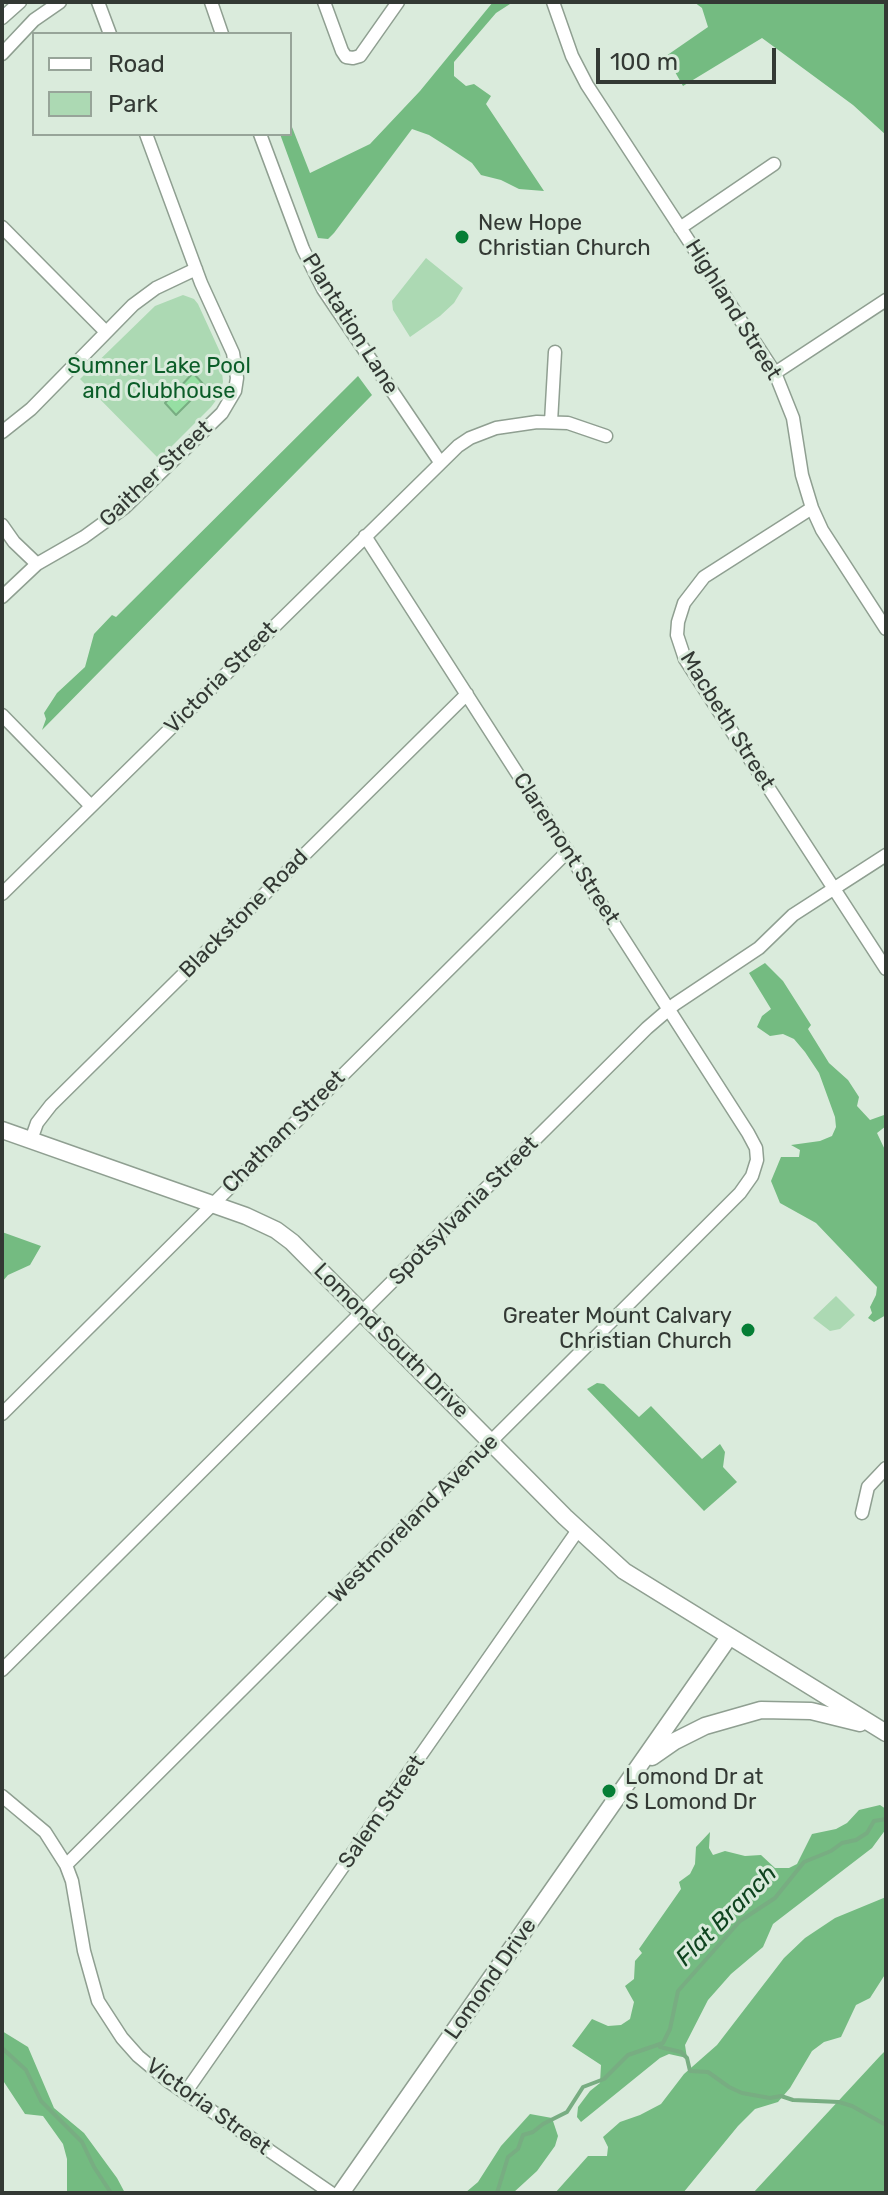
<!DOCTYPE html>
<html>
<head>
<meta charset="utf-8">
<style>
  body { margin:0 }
  #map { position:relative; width:888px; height:2195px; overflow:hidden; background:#daebdc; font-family:Rubik,sans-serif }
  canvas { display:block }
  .frame { position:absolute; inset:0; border:4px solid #333934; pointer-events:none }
  .legend { position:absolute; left:32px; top:32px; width:260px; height:104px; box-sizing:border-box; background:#daebdc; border:2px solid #97a499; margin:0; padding:10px 14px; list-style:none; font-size:24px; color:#333934 }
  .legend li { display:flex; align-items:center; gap:16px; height:40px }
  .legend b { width:40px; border:2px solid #97a499 }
  .scale { position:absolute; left:596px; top:48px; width:180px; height:36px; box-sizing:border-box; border:4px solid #333934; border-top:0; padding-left:10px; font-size:24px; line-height:28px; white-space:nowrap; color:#333934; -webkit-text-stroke:6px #daebdc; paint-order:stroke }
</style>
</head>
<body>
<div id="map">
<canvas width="888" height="2195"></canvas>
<div class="frame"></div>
<ul class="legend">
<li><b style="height:10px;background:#fff"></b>Road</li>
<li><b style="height:22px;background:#acd9b3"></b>Park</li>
</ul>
<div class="scale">100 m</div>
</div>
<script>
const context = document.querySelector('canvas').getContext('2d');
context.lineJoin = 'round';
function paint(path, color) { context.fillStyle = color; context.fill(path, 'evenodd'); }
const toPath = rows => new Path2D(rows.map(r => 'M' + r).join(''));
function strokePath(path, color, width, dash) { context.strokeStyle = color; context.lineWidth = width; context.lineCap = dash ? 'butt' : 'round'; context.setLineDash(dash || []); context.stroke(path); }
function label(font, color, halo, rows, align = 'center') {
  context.font = font + ' Rubik,sans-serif'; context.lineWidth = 6; context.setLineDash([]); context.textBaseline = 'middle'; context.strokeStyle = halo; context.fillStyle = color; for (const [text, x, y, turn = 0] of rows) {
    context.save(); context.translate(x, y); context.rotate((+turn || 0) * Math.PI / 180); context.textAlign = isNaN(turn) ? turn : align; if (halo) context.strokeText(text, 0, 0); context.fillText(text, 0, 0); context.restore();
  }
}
paint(toPath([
  [426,258,463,288,454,303,440,316,410,337,393,310,392,301],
  [183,295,194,299,198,304,220,352,223,382,217,399,211,407,159,459,80,379,155,306],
  [836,1296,855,1315,840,1329,830,1331,813,1318]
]), '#acd9b3');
paint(toPath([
  [493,2,509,2,510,4,496,13,454,62,454,76,466,86,474,84,491,96,486,104,544,191,519,189,501,180,481,175,472,163,448,147,429,135,412,129,334,233,328,239,318,238,280,134,290,134,290,122,310,173,370,144,420,91],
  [694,2,886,2,886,135,853,105,762,38,683,86,666,56,708,27,702,8],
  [358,376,372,395,42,730,46,719,44,713,57,693,85,667,94,634,112,615,116,617],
  [765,963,783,981,811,1025,808,1029,829,1063,848,1080,859,1097,857,1106,870,1120,884,1115,886,1126,877,1133,886,1152,886,1315,874,1322,868,1318,872,1313,870,1307,876,1295,877,1287,816,1223,780,1203,771,1181,781,1157,799,1157,800,1150,791,1145,820,1141,832,1136,836,1127,835,1117,819,1073,805,1052,794,1039,783,1034,770,1036,757,1027,762,1016,771,1009,749,973],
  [2,1232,41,1246,30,1265,8,1275,2,1282],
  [597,1383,604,1384,639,1417,651,1406,702,1459,720,1444,725,1452,723,1467,737,1482,704,1511,587,1389],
  [880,1805,886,1809,886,1829,872,1848,773,1924,763,1947,731,1974,708,2000,685,2045,687,2058,669,2054,660,2058,581,2122,577,2117,578,2107,590,2091,600,2083,601,2065,572,2046,592,2019,608,2026,621,2025,630,2019,634,2002,625,1986,634,1979,635,1961,642,1953,639,1949,681,1889,679,1882,690,1874,695,1864,696,1847,710,1832,709,1848,713,1855,725,1851,745,1856,761,1855,775,1868,789,1868,797,1864,812,1834,836,1829,847,1823,859,1810],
  [886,1897,886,1973,870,1998,856,2005,841,2037,824,2042,812,2051,790,2088,778,2102,755,2109,738,2126,683,2193,555,2193,588,2156,607,2156,608,2147,603,2137,620,2122,640,2115,661,2104,684,2074,717,2045,784,1958,805,1938,835,1918],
  [2,2031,28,2047,54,2108,84,2133,117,2178,125,2193,67,2193,67,2159,63,2144,43,2116,25,2114,2,2079],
  [886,2050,886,2193,753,2193,881,2055],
  [530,2114,552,2118,558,2136,555,2146,537,2171,513,2193,465,2193,478,2182,501,2146]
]), '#74bb81');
const water = toPath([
  [193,373,205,386,176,415,165,403,193,373]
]);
paint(water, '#96dfa3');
strokePath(water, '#78ad82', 2);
strokePath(toPath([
  [660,2047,681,2052,687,2058,690,2071,708,2072,729,2087,742,2093,770,2098,781,2096,793,2100,839,2102,852,2106,886,2125],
  [2,2048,26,2070,41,2101,82,2142,94,2167,111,2193],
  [497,2193,508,2157,518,2149,523,2135,533,2132,543,2124,567,2112,583,2087,604,2079,628,2055,663,2043,670,2029,678,1991,740,1921,775,1898,804,1862,831,1851,842,1843,856,1840,867,1833,874,1821,886,1819]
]), '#78ad82', 4);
const minor = toPath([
  [98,2,110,34],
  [211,2,222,34],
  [324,2,342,51,346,57,353,58,360,56,398,2],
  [553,2,572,56,587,85,775,373,793,418,802,475,812,508,822,530,886,629],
  [2,18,20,2],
  [2,54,34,20,60,2],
  [260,134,303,249,323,289,440,462],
  [2,227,106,332],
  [680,228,774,164],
  [775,373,886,300],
  [551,422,555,352],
  [2,432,31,409,133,305,156,288,196,269],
  [812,508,704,577,684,603,678,622,677,635,685,659,886,969],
  [2,525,14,542,37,564],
  [2,597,37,564,84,537,124,508,222,413,235,391,237,378,233,353,201,283,146,134],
  [2,715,91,806],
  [2,894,458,446,470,438,496,428,537,422,568,423,606,436],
  [31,1140,37,1123,51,1105,467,694],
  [2,1414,568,851],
  [862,1513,868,1487,886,1468],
  [2,1670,647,1028,675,1004,759,948,793,915,886,855],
  [2,1796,45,1832,66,1865,72,1881,84,1951,98,2001,122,2038,138,2056,168,2081,331,2193],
  [66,1865,740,1193,752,1176,757,1160,756,1148,748,1133,365,536],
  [185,2093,578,1530]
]);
const major = toPath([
  [2,1130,246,1216,276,1230,292,1242,565,1517,624,1571,886,1733],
  [652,1757,675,1741,705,1726,761,1710,811,1711,860,1723],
  [341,2193,729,1637]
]);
strokePath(minor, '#8f9f91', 15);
strokePath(major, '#8f9f91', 19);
strokePath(minor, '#fff', 12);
strokePath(major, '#fff', 16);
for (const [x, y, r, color] of [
  [462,237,8,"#057e35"],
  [748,1330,8,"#057e35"],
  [609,1791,8,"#057e35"]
]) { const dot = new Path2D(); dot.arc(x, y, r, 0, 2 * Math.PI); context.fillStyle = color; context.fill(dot); strokePath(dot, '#daebdc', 3); }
label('22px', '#333934', '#daebdc', [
  ["New Hope",478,224],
  ["Christian Church",478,249],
  ["Greater Mount Calvary",732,1317,"right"],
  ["Christian Church",732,1342,"right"],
  ["Lomond Dr at",625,1778],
  ["S Lomond Dr",625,1803]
], 'left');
label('22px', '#333934', '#daebdc', [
  ["Highland Street",733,310,58],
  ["Plantation Lane",350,324,58],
  ["Gaither Street",156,474,-43],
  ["Victoria Street",221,678,-45],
  ["Macbeth Street",727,721,58],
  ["Claremont Street",566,849,57],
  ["Blackstone Road",244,914,-45],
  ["Chatham Street",284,1132,-45],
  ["Spotsylvania Street",464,1211,-45],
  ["Lomond South Drive",391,1341,45],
  ["Westmoreland Avenue",414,1519,-45],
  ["Salem Street",382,1812,-55],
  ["Lomond Drive",491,1979,-55],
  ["Victoria Street",208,2107,36]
]);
label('22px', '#0b5d28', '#daebdc', [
  ["Sumner Lake Pool",159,367],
  ["and Clubhouse",159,392]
]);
label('italic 24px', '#0f441f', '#daebdc', [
  ["Flat Branch",727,1916,-45]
]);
</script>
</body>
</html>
